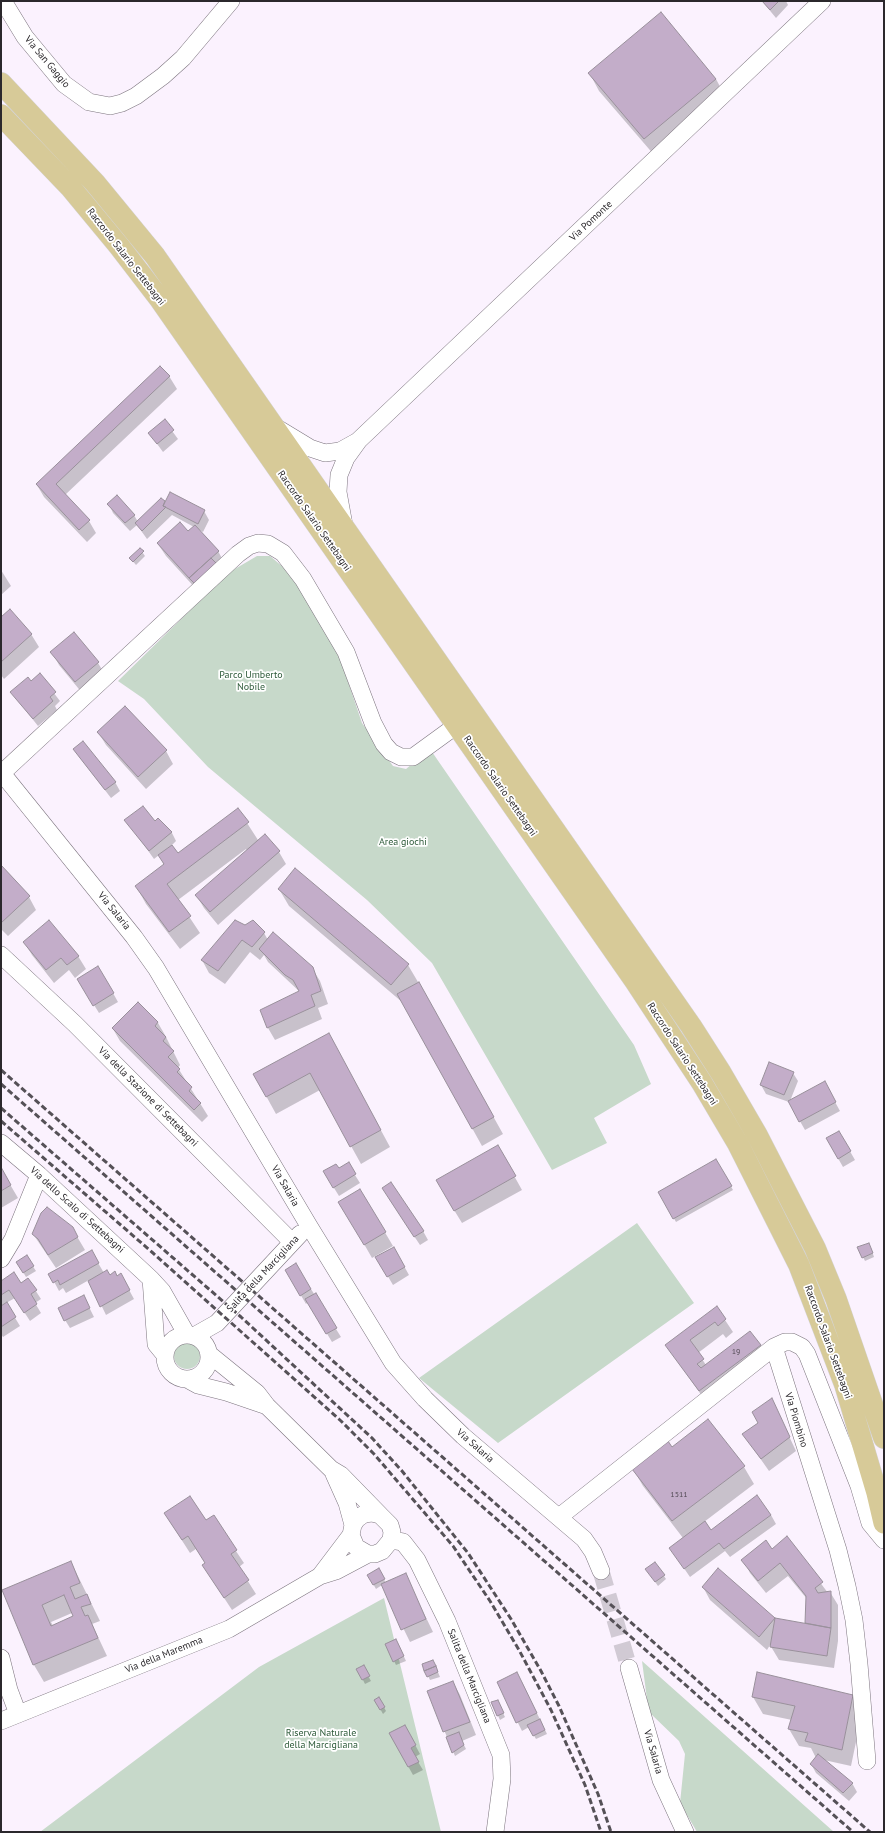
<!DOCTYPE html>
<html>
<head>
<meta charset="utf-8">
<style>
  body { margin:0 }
  #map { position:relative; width:885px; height:1833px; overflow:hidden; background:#fbf2fe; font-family:"PT Sans",sans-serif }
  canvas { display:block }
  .frame { position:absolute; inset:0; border:2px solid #2b282c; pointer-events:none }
</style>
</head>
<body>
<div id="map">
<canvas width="885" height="1833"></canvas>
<div class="frame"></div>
</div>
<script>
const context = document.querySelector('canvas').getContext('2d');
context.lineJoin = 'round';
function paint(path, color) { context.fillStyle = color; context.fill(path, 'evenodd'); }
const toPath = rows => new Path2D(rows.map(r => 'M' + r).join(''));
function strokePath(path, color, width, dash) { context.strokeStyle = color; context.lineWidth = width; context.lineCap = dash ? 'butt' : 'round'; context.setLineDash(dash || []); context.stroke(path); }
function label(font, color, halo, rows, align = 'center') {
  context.font = font + ' "PT Sans",sans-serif'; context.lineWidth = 3.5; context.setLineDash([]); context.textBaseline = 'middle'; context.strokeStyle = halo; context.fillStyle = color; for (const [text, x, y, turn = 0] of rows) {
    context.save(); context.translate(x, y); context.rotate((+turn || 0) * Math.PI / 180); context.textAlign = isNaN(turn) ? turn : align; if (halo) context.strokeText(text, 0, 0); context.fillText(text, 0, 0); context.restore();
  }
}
paint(toPath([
  [257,556,270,556,296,578,339,655,362,723,393,766,406,769,430,749,634,1045,651,1084,594,1118,607,1143,552,1170,432,963,367,900,208,767,144,699,118,681,228,573],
  [637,1223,694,1303,498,1443,419,1378],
  '174 1356a13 13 0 1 1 26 0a13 13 0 1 1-26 0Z',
  [384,1598,441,1832,40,1832,259,1667],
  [642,1661,834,1832,697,1832,680,1803,685,1754,679,1741,651,1714,648,1707]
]), '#c7d9ca');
paint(toPath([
  [762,1,786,1,788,5,776,18],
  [590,74,716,79,725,96,655,156,599,91],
  [169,376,177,389,65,495,89,521,96,533,87,542,44,497,37,485],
  [164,420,178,439,163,452,149,433],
  [161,499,165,503,204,511,209,520,203,532,198,529,218,551,225,564,197,590,166,556,158,544,188,532,194,527,172,515,147,539,137,525,130,531,113,513,109,504,134,515,138,522],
  [140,549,145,556,136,565,130,558],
  [1,570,11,586,1,595],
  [1,619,31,634,39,647,4,679,1,675],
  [74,633,98,663,106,676,83,694,59,665,52,652],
  [40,675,60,701,55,706,57,710,38,726,11,692,31,682],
  [98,732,166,751,173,764,146,789,106,745],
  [74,750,115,782,120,791,111,798],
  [238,809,258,840,279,852,286,864,218,925,204,908,196,895,247,851,246,849,178,900,200,933,180,949,146,904,136,886,164,865,159,855,154,859,126,820,154,822,158,820,172,833,176,841,171,846,178,855],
  [1,867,29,897,36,910,8,936,1,929],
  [279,889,408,965,418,982,415,986,429,1001,503,1134,482,1146,402,1002,289,906],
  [253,921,264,933,268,940,312,968,320,981,328,1004,318,1008,322,1019,275,1040,268,1028,300,992,268,962,264,955,260,960,250,952,225,984,209,973,202,960],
  [24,942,78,956,86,969,75,978,69,970,54,983,32,955],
  [78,979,113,993,118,1002,99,1013],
  [138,1003,158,1023,165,1035,180,1065,178,1068,208,1116,202,1122,120,1041,113,1029],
  [338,1051,390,1147,361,1164,320,1090,276,1114,254,1074],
  [793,1073,798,1081,790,1101,829,1091,840,1111,805,1130,789,1102,766,1094,761,1085],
  [839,1132,855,1160,843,1167,827,1139],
  [498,1147,522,1190,462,1223,454,1210],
  [716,1160,733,1190,676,1222,659,1192],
  [348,1164,360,1183,339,1196,324,1172,338,1170],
  [1,1169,18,1198,1,1208],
  [360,1190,393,1246,372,1258,340,1202],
  [388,1197,423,1231,428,1240,420,1245],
  [72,1228,85,1250,56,1268,33,1234],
  [394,1248,409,1275,393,1285,377,1258],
  [871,1248,874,1257,865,1261,863,1257],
  [91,1251,104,1273,117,1277,121,1275,134,1299,106,1315,89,1280,66,1293,63,1288,59,1291,50,1274],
  [26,1256,36,1271,26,1277,17,1262],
  [296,1265,341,1337,332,1342,308,1302,306,1304,286,1270],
  [28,1279,41,1299,35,1303,41,1313,30,1321,15,1298,6,1303,20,1326,3,1337,1,1334,1,1282,21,1284],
  [88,1305,94,1317,70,1328,65,1320],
  [717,1308,733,1332,726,1338,723,1334,698,1353,706,1365,760,1345,768,1358,707,1403,666,1345],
  [772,1400,796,1451,769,1471,743,1434,759,1423],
  [672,1448,744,1467,754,1484,704,1522,711,1531,771,1515,776,1524,730,1557,725,1551,690,1577,670,1548,683,1538,643,1486,633,1469],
  [165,1514,206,1522,213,1517,244,1563,239,1567,256,1594,232,1610,211,1578,203,1565,206,1563,196,1549,190,1553],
  [787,1538,828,1593,830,1592,838,1605,838,1641,834,1668,779,1660,770,1645,767,1650,710,1600,703,1587,718,1570,775,1619,806,1625,807,1599,788,1576,766,1593,750,1573,743,1560,772,1550],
  [71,1562,100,1621,92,1624,107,1656,44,1682,34,1665,3,1590],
  [72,1613,74,1617,53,1626,51,1622],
  [378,1569,386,1583,405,1574,433,1632,410,1642,382,1585,376,1589,368,1575],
  [649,1573,664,1576,666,1579,658,1586],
  [398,1644,406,1661,396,1665,394,1661],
  [435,1665,440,1677,430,1680,428,1676],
  [363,1667,371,1681,365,1684,358,1670],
  [453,1682,460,1695,476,1735,462,1741,466,1749,455,1756,428,1692],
  [522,1682,547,1734,536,1739,529,1727,522,1731,498,1683],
  [852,1696,862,1713,851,1766,824,1760,852,1783,857,1792,849,1801,816,1773,811,1764,816,1758,811,1748,799,1746,789,1729,792,1720,763,1714,753,1697],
  [379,1698,386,1711,383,1714,375,1700],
  [492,1703,499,1705,505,1717,500,1720],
  [405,1726,420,1754,415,1757,423,1770,413,1775,390,1734]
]), '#0003');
const building = toPath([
  [762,1,779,1,770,10,762,1],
  [661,12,716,79,644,139,588,73,661,12],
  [160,366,170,376,56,484,90,520,79,530,36,484,160,366],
  [165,419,174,430,157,444,148,433,165,419],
  [170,492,205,510,198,524,163,506,170,492],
  [117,495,135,515,125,523,107,504,117,495],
  [161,498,165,501,163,506,166,507,142,531,135,523,161,498],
  [180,522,188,531,195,525,219,551,189,578,157,543,180,522],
  [140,548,144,551,133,562,129,558,140,548],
  [211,558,218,565,196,585,189,578,211,558],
  [10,609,32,634,1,662,1,617,10,609],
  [74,632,99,662,75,682,50,652,74,632],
  [40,673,56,692,50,697,53,701,33,719,10,692,28,677,31,681,40,673],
  [125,706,167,750,138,777,97,732,125,706],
  [83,741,116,782,105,790,73,749,83,741],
  [143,806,155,821,158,818,172,832,149,851,124,820,143,806],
  [238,808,249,822,167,884,191,916,169,932,135,886,164,864,158,855,172,845,178,853,238,808],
  [265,834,280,851,210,912,195,895,265,834],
  [1,865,30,896,1,923,1,865],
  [295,868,409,964,391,985,278,889,295,868],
  [49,920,79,956,67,965,61,958,46,970,23,942,49,920],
  [235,920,245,925,253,920,265,932,252,947,242,940,218,971,201,960,235,920],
  [273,932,313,967,321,991,311,995,315,1006,267,1028,260,1010,299,991,293,980,285,975,259,949,273,932],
  [98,966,114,993,93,1006,77,979,98,966],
  [419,982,494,1117,472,1129,397,994,419,982],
  [138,1002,158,1022,155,1026,166,1037,163,1041,174,1051,168,1057,180,1069,177,1072,192,1087,189,1091,201,1103,194,1110,112,1028,138,1002],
  [329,1033,381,1130,350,1147,310,1073,266,1097,253,1074,329,1033],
  [769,1062,794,1072,784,1095,760,1085,769,1062],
  [825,1081,836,1102,799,1122,788,1101,825,1081],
  [839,1131,851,1151,838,1159,826,1138,839,1131],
  [498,1145,516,1176,454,1211,436,1180,498,1145],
  [716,1159,732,1186,673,1219,658,1192,716,1159],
  [349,1162,356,1174,333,1188,323,1171,336,1164,339,1168,349,1162],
  [1,1167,11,1185,1,1191,1,1167],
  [391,1182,424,1231,414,1237,382,1188,391,1182],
  [360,1189,386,1232,364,1245,338,1202,360,1189],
  [47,1207,73,1227,78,1237,48,1255,38,1239,32,1234,41,1213,47,1207],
  [869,1243,873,1253,862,1258,857,1247,869,1243],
  [394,1247,405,1267,387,1277,375,1257,394,1247],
  [92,1250,99,1263,60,1285,58,1280,53,1283,48,1274,92,1250],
  [27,1255,34,1266,23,1273,16,1262,27,1255],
  [296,1263,311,1289,300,1296,285,1270,296,1263],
  [107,1270,110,1275,115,1271,117,1276,121,1273,130,1290,100,1307,88,1281,107,1270],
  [14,1272,21,1283,28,1278,37,1290,31,1294,37,1304,24,1313,9,1290,1,1295,1,1281,14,1272],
  [316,1293,337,1328,326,1334,305,1299,316,1293],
  [84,1295,90,1308,64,1321,58,1308,84,1295],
  [7,1302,16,1317,1,1327,1,1306,7,1302],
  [717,1306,726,1319,718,1326,715,1322,690,1340,704,1359,697,1364,701,1368,750,1331,761,1345,699,1391,665,1345,717,1306],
  [772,1398,790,1437,761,1459,742,1434,758,1423,752,1412,772,1398],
  [708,1419,745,1466,672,1521,632,1469,668,1441,672,1447,708,1419],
  [757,1495,771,1515,724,1549,719,1543,684,1569,669,1548,705,1521,711,1530,757,1495],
  [190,1496,206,1520,214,1515,237,1550,231,1554,249,1580,224,1598,202,1565,205,1563,188,1536,182,1540,164,1513,190,1496],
  [787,1536,823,1582,815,1588,818,1593,831,1591,831,1628,805,1623,806,1596,780,1563,758,1581,741,1560,766,1540,772,1549,787,1536],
  [71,1561,80,1583,70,1587,75,1599,87,1594,91,1604,81,1607,85,1616,88,1615,98,1638,33,1665,2,1590,71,1561],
  [64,1595,73,1616,51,1626,42,1605,64,1595],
  [655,1562,665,1575,655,1582,645,1569,655,1562],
  [379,1568,385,1579,373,1585,367,1575,379,1568],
  [718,1568,775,1618,759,1637,702,1587,718,1568],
  [406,1573,426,1619,401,1630,381,1584,406,1573],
  [775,1618,831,1628,827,1656,770,1647,775,1618],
  [396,1639,404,1656,393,1662,385,1644,396,1639],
  [433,1660,436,1666,424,1671,422,1664,433,1660],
  [364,1665,370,1676,362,1680,356,1669,364,1665],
  [436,1666,438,1672,427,1677,424,1671,436,1666],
  [517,1672,537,1713,516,1723,497,1682,517,1672],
  [757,1672,853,1695,842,1750,805,1741,808,1733,788,1729,795,1706,752,1697,757,1672],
  [453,1681,470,1722,443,1732,427,1691,453,1681],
  [379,1697,385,1707,380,1710,374,1700,379,1697],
  [498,1700,504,1713,497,1716,491,1702,498,1700],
  [540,1719,545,1730,533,1736,527,1725,540,1719],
  [405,1725,416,1745,411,1748,419,1762,408,1767,389,1733,405,1725],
  [459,1732,464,1745,452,1753,446,1737,459,1732],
  [818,1754,853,1783,843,1793,810,1764,818,1754]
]);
paint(building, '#c3adc9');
strokePath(building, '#99909b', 1);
strokePath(toPath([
  [601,1571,629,1668]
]), '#d1cad4', 17, [17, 8]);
const minor = toPath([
  [3,1,25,37,64,84,89,102,110,106,122,103,136,96,163,76,183,58,231,1],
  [277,428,310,448,325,453,340,451,358,441],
  [344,525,338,492,339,475,346,458,359,440,822,1],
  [1,772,134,937,156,968,309,1226,393,1363,425,1399,463,1436,584,1539,593,1552,601,1571],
  [2,773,238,554,249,546,258,543,268,544,283,553,303,579,346,652,373,723,384,744,391,752,401,757,413,757,457,725],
  [1,955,75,1024,292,1242],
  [1,1143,39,1175,151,1279,162,1291,187,1335],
  [1,1259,13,1239,39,1175],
  [151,1279,156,1344,165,1355],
  '165 1357a22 22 0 1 1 44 0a22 22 0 1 1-44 0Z',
  [194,1336,217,1323,300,1234],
  [774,1347,838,1550,847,1586,854,1620,859,1664,867,1761],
  [209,1354,257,1393,267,1406,331,1469,341,1475,380,1515],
  [187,1379,198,1385,226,1392,267,1406],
  [334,1474,347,1503,353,1525,351,1535,356,1547,368,1554,375,1554,382,1551,391,1540,392,1532,390,1525,380,1515,372,1513,364,1514,357,1519,353,1525],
  [559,1517,774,1347,785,1342,792,1342,802,1347,807,1354,859,1486,870,1523,884,1540],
  [391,1540,403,1542,417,1560,447,1621,501,1755,502,1779,495,1832],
  [320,1576,351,1535],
  [1,1658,9,1690,18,1714],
  [629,1668,661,1780,685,1832],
  [1,1721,229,1629,320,1576,336,1571,368,1554]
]);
const major = toPath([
  [1,83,95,183,155,256,691,1026,721,1073,757,1135,815,1248,836,1299,884,1438],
  [1,115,71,188,119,246,159,298,635,981,702,1083,738,1144,799,1265,845,1385,877,1493,884,1523]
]);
strokePath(minor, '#7c747e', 18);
strokePath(major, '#d5d4d5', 22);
strokePath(minor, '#fff', 17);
strokePath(major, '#d7ca98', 21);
strokePath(toPath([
  [1,1070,870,1832],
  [1,1084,853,1832],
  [1,1108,241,1317,372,1438,402,1471,468,1553,511,1619,541,1671,559,1706,598,1794,611,1832],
  [1,1121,153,1253,341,1421,374,1454,453,1546,490,1601,519,1650,551,1710,585,1785,601,1832]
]), '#555157', 3, [6, 3]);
label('8px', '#514953', null, [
  ["19",736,1352],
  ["1511",679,1495]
]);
label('10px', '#2b282c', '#fff', [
  ["Via San Gaggio",47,62,50],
  ["Via Pomonte",591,221,-43],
  ["Raccordo Salario Settebagni",126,257,52],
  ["Raccordo Salario Settebagni",314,521,55],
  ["Raccordo Salario Settebagni",500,786,55],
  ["Via Salaria",114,911,51],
  ["Raccordo Salario Settebagni",682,1054,57],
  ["Via della Stazione di Settebagni",148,1097,45],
  ["Via Salaria",285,1186,60],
  ["Via dello Scalo di Settebagni",77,1210,42],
  ["Salita della Marcigliana",263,1274,-47],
  ["Raccordo Salario Settebagni",828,1342,70],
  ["Via Piombino",796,1420,73],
  ["Via Salaria",475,1446,41],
  ["Via della Maremma",164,1655,-22],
  ["Salita della Marcigliana",469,1676,68],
  ["Via Salaria",653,1752,74]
]);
label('10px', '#2d5a39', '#fff', [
  ["Parco Umberto",251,675],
  ["Nobile",251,687],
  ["Area giochi",403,842],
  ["Riserva Naturale",321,1733],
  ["della Marcigliana",321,1745]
]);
</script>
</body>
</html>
